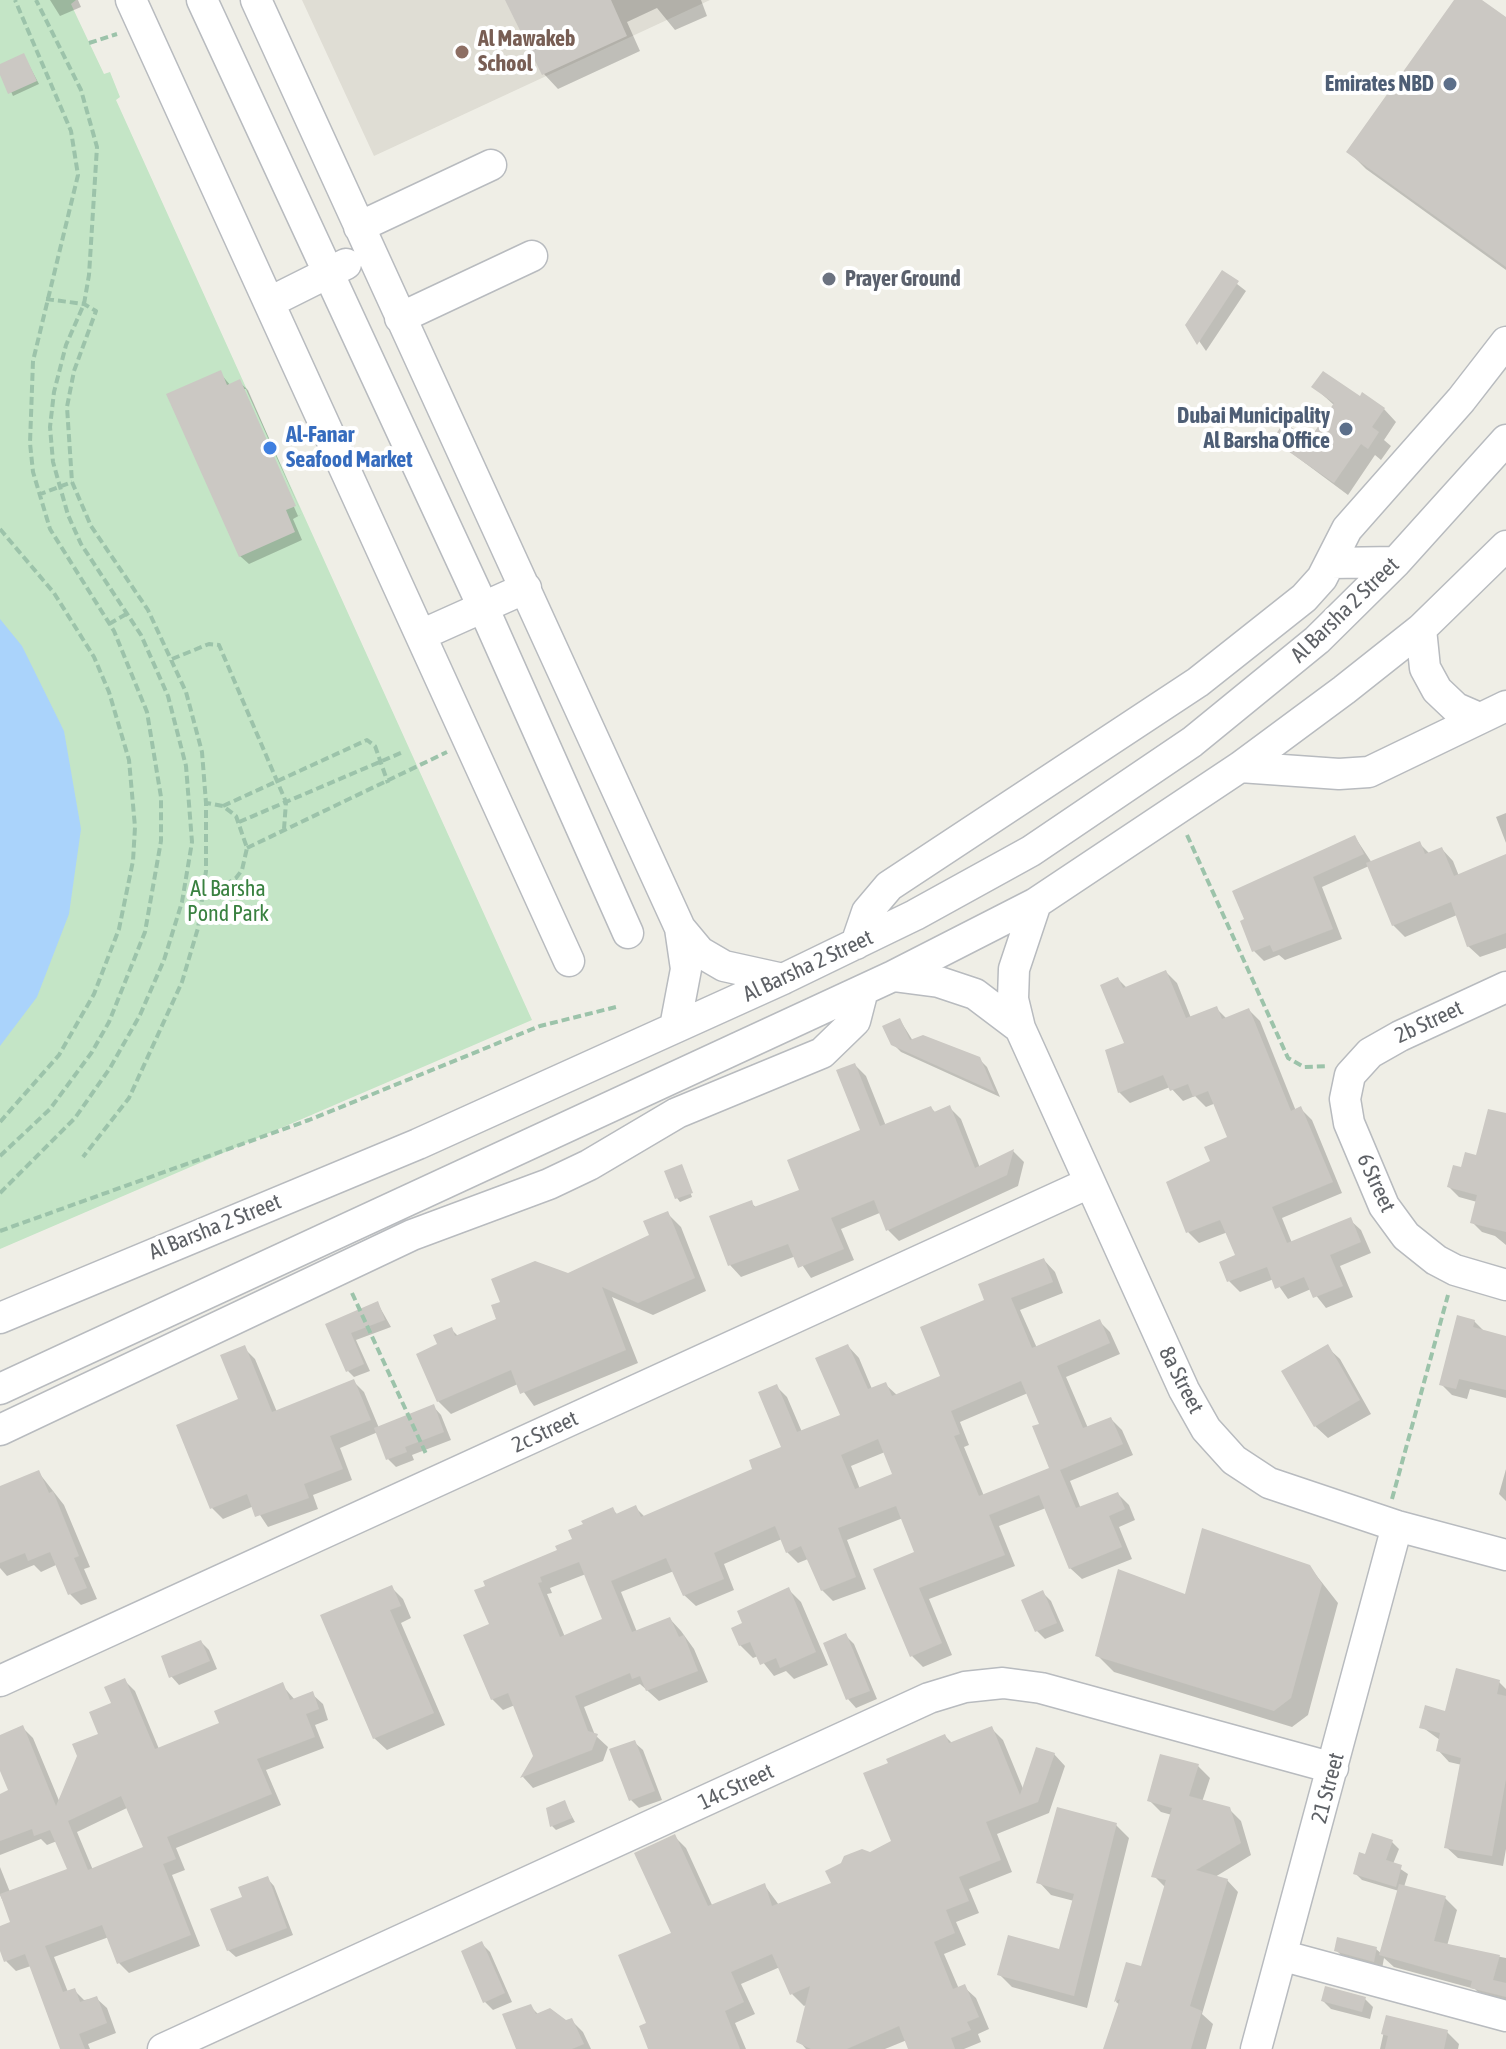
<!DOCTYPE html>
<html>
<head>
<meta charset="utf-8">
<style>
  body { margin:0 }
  canvas { display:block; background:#efeee6 }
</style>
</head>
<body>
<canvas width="1506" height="2049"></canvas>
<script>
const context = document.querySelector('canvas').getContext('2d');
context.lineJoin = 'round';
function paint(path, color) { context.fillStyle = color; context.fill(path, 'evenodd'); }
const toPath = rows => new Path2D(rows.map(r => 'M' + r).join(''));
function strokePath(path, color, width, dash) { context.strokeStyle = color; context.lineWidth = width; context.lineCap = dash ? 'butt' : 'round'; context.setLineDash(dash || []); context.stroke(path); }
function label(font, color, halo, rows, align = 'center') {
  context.font = font + ' "Asap Condensed",sans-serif'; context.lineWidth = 8; context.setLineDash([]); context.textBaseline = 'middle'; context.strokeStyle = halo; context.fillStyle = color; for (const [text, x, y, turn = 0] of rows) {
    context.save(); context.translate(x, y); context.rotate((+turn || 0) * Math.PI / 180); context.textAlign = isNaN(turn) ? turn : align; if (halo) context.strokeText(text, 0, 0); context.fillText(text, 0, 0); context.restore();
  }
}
paint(toPath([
  [302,0,710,0,374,156]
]), '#dfddd4');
paint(toPath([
  [0,0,76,0,71,4,77,17,104,74,110,72,120,97,116,100,532,1020,0,1249]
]), '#c4e5c6');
paint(toPath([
  [0,619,22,646,64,731,81,829,69,914,37,997,0,1046]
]), '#aad3fb');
paint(toPath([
  [50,0,78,0,81,7,60,16],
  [508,0,701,0,707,16,675,30,657,8,627,22,640,51,558,89,544,74],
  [1456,0,1479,0,1506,20,1506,270,1366,169,1348,151],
  [24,56,39,84,13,96,0,67],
  [1223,273,1246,291,1206,351,1188,325],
  [220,373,231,386,239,382,248,390,302,514,293,519,302,540,249,564,240,556],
  [242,389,246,389,302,514,298,516],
  [1314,387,1360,399,1384,409,1396,422,1384,440,1391,446,1381,460,1375,455,1348,495,1274,440,1310,443,1335,406],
  [1506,813,1506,843,1496,817],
  [1355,837,1372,863,1419,843,1430,854,1442,849,1453,861,1459,876,1506,856,1506,948,1480,957,1468,946,1457,915,1405,937,1393,925,1369,866,1322,887,1342,939,1285,960,1279,955,1264,961,1254,951,1243,922],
  [1166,972,1177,983,1191,1018,1216,1008,1227,1019,1249,1010,1260,1021,1296,1111,1301,1109,1312,1120,1342,1193,1282,1218,1292,1243,1350,1220,1361,1230,1371,1253,1340,1266,1353,1297,1326,1308,1311,1289,1288,1299,1274,1279,1240,1292,1229,1281,1237,1257,1228,1232,1199,1243,1188,1232,1213,1162,1230,1138,1216,1103,1206,1107,1195,1096,1183,1101,1170,1087,1130,1103,1119,1092,1127,1044,1118,979,1127,988],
  [900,1020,913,1041,979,1059,987,1067,1000,1097,901,1052,893,1044],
  [855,1065,866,1076,886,1126,931,1108,936,1113,950,1108,961,1119,980,1168,1013,1151,1024,1162,1018,1186,899,1241,888,1230,882,1212,841,1229,854,1260,811,1278,796,1256,741,1277,730,1265,751,1203,757,1208,801,1191,862,1131],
  [1506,1115,1506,1245,1495,1236,1482,1232,1472,1222,1477,1202,1459,1197,1449,1187,1477,1157],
  [681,1168,692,1197,680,1202,677,1198],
  [668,1214,681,1227,706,1291,653,1315,612,1297,638,1363,534,1406,518,1384,451,1414,438,1401,440,1345,451,1329,459,1337,499,1320,568,1275,652,1236],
  [1044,1260,1055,1272,1063,1293,1020,1310,1037,1348,1099,1321,1110,1332,1120,1354,1066,1377,1088,1428,1111,1419,1122,1430,1133,1455,1070,1481,1081,1509,1118,1494,1129,1505,1135,1520,1119,1527,1132,1559,1082,1579,1070,1568,1046,1508,999,1526,1015,1566,929,1599,952,1655,923,1667,912,1656,916,1553,903,1518,847,1540,866,1589,833,1601,822,1590,808,1559,798,1563,787,1552,782,1539,724,1564,734,1590,696,1606,684,1595,674,1571,621,1592,637,1632,670,1619,681,1631,694,1649,708,1682,659,1701,640,1684,584,1707,595,1735,608,1747,603,1761,533,1788,523,1777,535,1756,515,1705,503,1710,492,1699,491,1625,560,1552,613,1510,618,1515,636,1508,645,1517,755,1470,783,1448,776,1386,787,1397,802,1432,842,1416,848,1346,859,1358,872,1389,885,1384,898,1396,943,1378,986,1302],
  [1028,1393,1042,1425,1052,1469,984,1496,964,1447,969,1445,960,1422],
  [885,1452,894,1475,860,1489,851,1466],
  [586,1574,605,1620,565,1637,547,1594,552,1593,550,1588],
  [378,1304,391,1327,356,1340,370,1371,354,1377,348,1371,328,1325],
  [1474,1321,1485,1332,1506,1338,1506,1398,1470,1389,1467,1399,1452,1395,1441,1384],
  [1327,1347,1340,1359,1371,1414,1328,1438,1315,1426],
  [244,1348,255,1359,277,1412,353,1381,364,1392,379,1428,433,1406,441,1415,451,1440,412,1455,414,1460,396,1467,388,1459,378,1432,340,1448,352,1480,313,1495,318,1509,268,1527,254,1506,223,1519,212,1508,241,1400],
  [1506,1469,1506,1501,1499,1494],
  [39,1473,64,1505,90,1567,84,1569,97,1599,81,1605,70,1594,56,1565,41,1572,34,1565,7,1576,0,1568,0,1500],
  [1309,1566,1338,1603,1308,1715,1292,1727,1114,1672,1097,1655,1186,1597],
  [391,1587,403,1599,411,1618,401,1623,445,1725,387,1750,374,1738],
  [788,1589,801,1602,828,1665,794,1679,786,1671,774,1676,758,1656,753,1658,740,1645,745,1624],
  [1043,1593,1051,1601,1064,1631,1045,1639,1037,1631],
  [846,1636,854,1644,877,1699,856,1708,848,1699,826,1644],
  [201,1642,209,1650,217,1669,179,1685,171,1676],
  [125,1681,135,1691,159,1749,222,1724,282,1685,295,1700,312,1694,323,1704,328,1720,315,1725,324,1748,266,1770,281,1805,176,1848,185,1870,172,1875,200,1946,129,1973,119,1963,109,1937,54,1957,68,1992,74,1990,84,2000,96,1998,107,2008,116,2033,88,2044,90,2049,63,2049,31,1966,16,1971,6,1961,0,1945,0,1928,13,1923,0,1895,0,1867,10,1892,69,1870,57,1841,47,1845,41,1839,0,1855,0,1796,10,1792,0,1766,0,1737,23,1728,33,1738,60,1803,101,1735],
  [129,1807,146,1848,93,1870,77,1832],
  [1499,1682,1506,1689,1506,1849,1503,1866,1458,1858,1446,1847,1462,1765,1449,1762,1438,1750,1440,1740,1422,1727],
  [991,1728,1003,1740,1024,1791,1054,1754,1065,1766,1049,1813,997,1834,1012,1872,969,1889,979,1913,956,1922,966,1945,944,1954,959,1989,964,1987,976,1998,989,2029,978,2034,981,2042,964,2049,911,2049,907,2040,885,2049,806,2049,799,2041,808,2004,804,2006,792,1994,780,1967,741,1984,755,2014,735,2023,746,2049,657,2049,674,1934,675,1837,686,1848,713,1907,765,1886,779,1905,833,1884,870,1854,893,1842,945,1736,953,1744],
  [634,1742,643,1750,662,1800,639,1808,631,1800],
  [1198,1766,1210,1778,1202,1802,1229,1809,1241,1821,1251,1855,1215,1877,1227,1880,1238,1892,1202,2014,1213,2024,1206,2049,1105,2049,1120,2005,1116,2002,1128,1964,1142,1968,1166,1888,1154,1876,1172,1815,1161,1812,1149,1800],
  [564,1802,575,1822,556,1830,552,1826],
  [1116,1825,1129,1838,1087,2008,1012,1987,999,1974,1060,1952,1074,1901,1051,1895,1039,1882],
  [1392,1842,1399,1849,1393,1864,1408,1874,1404,1887,1445,1898,1457,1910,1447,1946,1506,1958,1506,2006,1485,1999,1475,1989,1394,1967,1384,1958,1382,1969,1344,1958,1336,1950,1376,1949,1382,1954,1399,1891,1362,1880,1355,1873,1366,1856],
  [267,1878,274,1886,293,1935,236,1957,228,1950,244,1898],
  [482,1944,490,1952,512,2002,493,2010,485,2002],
  [1365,1999,1373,2007,1370,2019,1331,2009,1323,2001],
  [530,2006,539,2015,565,2022,571,2020,583,2032,591,2049,517,2049],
  [1387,2018,1447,2032,1459,2044,1458,2049,1380,2049]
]), '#0003');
paint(toPath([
  [505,0,611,0,627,36,542,75],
  [1454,0,1482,0,1506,17,1506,267,1346,152],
  [24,53,37,81,8,94,0,75,0,64],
  [1222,270,1239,281,1197,345,1185,325],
  [221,370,227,385,240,379,296,506,286,510,295,532,239,557,166,394],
  [1323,371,1360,396,1362,392,1385,408,1372,427,1379,432,1368,449,1361,444,1334,483,1272,440,1284,422,1309,440,1334,403,1311,387],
  [1355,835,1364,854,1313,877,1333,929,1273,952,1270,945,1252,952,1240,921,1244,919,1232,891],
  [1420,841,1425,854,1442,847,1454,876,1506,854,1506,933,1467,947,1451,902,1392,926,1366,863],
  [1166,970,1186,1018,1217,1006,1222,1019,1249,1008,1291,1111,1301,1106,1333,1182,1272,1207,1287,1243,1351,1217,1361,1242,1330,1255,1343,1286,1313,1298,1304,1277,1275,1289,1267,1267,1227,1282,1219,1262,1235,1255,1220,1220,1186,1233,1166,1182,1210,1161,1204,1147,1227,1137,1208,1091,1193,1097,1188,1084,1170,1091,1163,1075,1118,1093,1105,1050,1124,1043,1100,985,1118,977,1123,988],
  [900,1018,910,1040,923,1035,980,1057,995,1092,891,1045,882,1026],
  [855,1063,880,1126,931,1106,934,1112,950,1105,975,1168,1014,1149,1007,1175,886,1231,874,1200,831,1218,844,1249,798,1268,788,1244,728,1266,709,1216,752,1200,754,1207,799,1190,787,1160,860,1130,836,1070],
  [1488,1109,1506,1113,1506,1232,1470,1223,1477,1195,1447,1187,1453,1165,1461,1167,1465,1152,1476,1155],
  [682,1164,693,1193,675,1199,664,1171],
  [668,1211,695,1278,638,1303,602,1287,626,1350,520,1394,511,1370,437,1402,416,1354,437,1344,433,1335,452,1327,455,1336,496,1319,491,1305,500,1302,491,1279,535,1261,568,1273,649,1235,643,1221],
  [1044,1258,1053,1282,1011,1298,1032,1348,1100,1319,1110,1343,1057,1366,1083,1428,1111,1417,1123,1444,1060,1470,1076,1508,1118,1492,1125,1509,1109,1516,1122,1547,1069,1569,1039,1495,989,1515,1005,1555,919,1588,942,1643,910,1657,873,1569,914,1552,896,1506,838,1528,856,1577,821,1591,801,1546,786,1553,775,1526,714,1553,724,1579,683,1596,666,1558,611,1581,632,1632,670,1617,679,1637,684,1635,698,1671,646,1691,640,1676,632,1679,630,1673,575,1696,588,1731,598,1734,592,1750,520,1778,533,1756,508,1693,491,1700,463,1635,489,1624,474,1590,485,1586,483,1581,557,1550,555,1546,572,1539,568,1530,583,1524,581,1521,613,1507,616,1514,636,1505,641,1517,752,1469,749,1460,781,1447,758,1392,777,1384,797,1432,840,1415,815,1358,848,1344,868,1389,886,1382,892,1396,940,1376,920,1327,984,1300,978,1284],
  [1021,1381,1039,1424,1032,1426,1049,1468,979,1496,954,1436,960,1434,951,1411],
  [878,1439,892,1474,855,1489,841,1455],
  [579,1562,602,1619,560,1637,538,1583,542,1582,540,1577],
  [378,1301,385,1320,351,1333,364,1364,346,1372,325,1324],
  [1457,1315,1475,1320,1473,1327,1506,1336,1506,1390,1459,1379,1456,1389,1439,1385],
  [1328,1344,1360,1400,1314,1427,1281,1371],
  [245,1345,272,1412,354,1379,371,1420,330,1436,343,1469,304,1484,309,1498,255,1517,247,1494,210,1509,176,1425,238,1399,220,1355],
  [434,1404,444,1432,405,1447,407,1452,386,1460,374,1428],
  [39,1470,49,1493,53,1491,79,1556,74,1558,87,1588,68,1595,50,1552,28,1561,25,1553,0,1563,0,1486],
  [1202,1528,1310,1565,1322,1584,1291,1698,1274,1711,1095,1656,1118,1569,1185,1594],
  [392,1585,401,1606,390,1610,434,1713,373,1739,320,1615],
  [789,1587,816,1652,780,1668,776,1658,760,1665,750,1642,739,1646,731,1628,742,1623,737,1611],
  [1043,1590,1057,1623,1035,1632,1021,1600],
  [846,1633,870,1691,846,1700,823,1643],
  [201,1640,210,1661,169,1678,161,1656],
  [1456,1668,1500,1680,1497,1694,1506,1696,1506,1779,1492,1856,1444,1848,1461,1758,1436,1751,1440,1733,1419,1728,1425,1705,1445,1711],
  [125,1678,155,1749,219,1723,214,1711,283,1682,290,1700,313,1691,319,1709,306,1714,315,1737,257,1759,272,1794,167,1837,176,1859,163,1864,191,1935,117,1964,102,1925,45,1946,63,1992,75,1988,80,2002,97,1996,107,2023,79,2034,85,2049,60,2049,25,1954,4,1962,0,1951,0,1926,10,1922,0,1894,67,1869,50,1830,34,1836,32,1829,0,1841,0,1794,8,1790,0,1771,0,1735,23,1725,56,1806,77,1756,72,1744,98,1734,89,1712,111,1703,104,1687],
  [121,1796,143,1847,88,1870,68,1821],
  [992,1726,1020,1795,1036,1747,1055,1753,1038,1802,986,1822,1001,1860,959,1877,969,1901,946,1910,955,1933,934,1942,953,1989,965,1984,979,2017,967,2022,971,2030,951,2038,955,2049,908,2049,899,2026,847,2049,811,2049,796,2042,810,1986,790,1995,772,1954,731,1972,744,2002,725,2011,740,2049,648,2049,639,2026,646,2023,618,1955,671,1933,634,1853,675,1834,708,1906,765,1883,772,1906,831,1883,825,1871,841,1863,844,1856,862,1849,870,1852,891,1841,863,1773,888,1763,886,1759,945,1734,949,1743],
  [635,1740,655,1791,629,1801,609,1749],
  [1160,1754,1199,1764,1189,1796,1230,1807,1241,1843,1196,1870,1228,1879,1190,2006,1202,2011,1191,2049,1103,2049,1120,1999,1114,2002,1126,1962,1141,1966,1166,1880,1151,1877,1172,1808,1147,1801],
  [565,1800,572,1818,550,1827,546,1808],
  [1057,1807,1117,1823,1074,1996,997,1975,1008,1935,1059,1949,1074,1894,1036,1883],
  [1372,1833,1393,1840,1386,1860,1402,1865,1396,1887,1353,1874,1359,1852,1365,1854],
  [268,1876,287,1928,227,1951,210,1909,242,1897,238,1887],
  [1399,1884,1446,1896,1434,1941,1500,1955,1493,1980,1506,1983,1506,1997,1470,1988,1472,1981,1379,1955],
  [1337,1937,1377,1947,1374,1962,1334,1951],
  [482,1941,505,1993,483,2003,461,1951],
  [1325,1986,1366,1997,1362,2012,1321,2001],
  [531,2004,536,2014,550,2008,566,2020,572,2018,584,2044,572,2049,516,2049,502,2014],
  [1386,2015,1448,2030,1444,2049,1385,2049,1388,2036,1381,2034]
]), '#cbc8c3');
const minor = toPath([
  [131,0,569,961],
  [202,0,483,607,628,933],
  [256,0,680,928,686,969,675,1027],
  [359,227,491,165],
  [270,302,346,264],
  [400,318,532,256],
  [1331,563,1396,562],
  [1421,629,1425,668,1437,690,1456,708,1479,718],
  [421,635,526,588],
  [1240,767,1339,774,1369,772,1506,706],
  [1036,903,1014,969,1013,999,1020,1028,1184,1390,1206,1429,1234,1460,1269,1483,1397,1526,1506,1555],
  [680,928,700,952,724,966,783,979],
  [856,944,867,912,889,886,1198,682,1304,598,1322,578,1347,529,1461,400,1506,342],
  [893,976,939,982,975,994,1020,1028],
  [1506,987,1400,1036,1370,1053,1350,1075,1345,1099,1349,1123,1384,1206,1406,1236,1436,1260,1455,1270,1506,1285],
  [0,1318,418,1144,783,979,915,915,1031,851,1192,742,1317,640,1396,562,1506,440],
  [0,1389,893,976,1036,903,1240,767,1344,690,1421,629,1506,546],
  [0,1430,412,1235,549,1184,589,1165,677,1113,822,1053,855,1021,863,990],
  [0,1681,1089,1183],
  [1284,1956,1506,2016],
  [163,2049,929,1698,965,1687,1003,1683,1041,1688,1333,1768],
  [1256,2049,1397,1526]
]);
strokePath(minor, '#b8bbbf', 33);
strokePath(toPath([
  [89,43,117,34],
  [46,299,84,304,96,311,74,371,67,407,72,482,91,526,148,610,186,692,202,752,206,803,206,871,198,928,182,982,129,1098,83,1157],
  [38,495,72,482],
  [0,529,54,593,94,657,109,692,129,760,135,827,133,861,119,929,94,994,59,1055,0,1122],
  [109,624,128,613],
  [172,659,209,644,219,645,286,802,284,829],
  [223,806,367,740,375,746,388,783],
  [239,822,403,752],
  [1187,835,1288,1058,1304,1067,1328,1066],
  [247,848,447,752],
  [202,890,220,888,236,878,242,870,247,848,236,816,223,806,207,803],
  [0,1156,50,1109,92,1052,109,1022,145,932,161,841,161,797,147,712,114,631,50,529,33,472,30,443,33,361,78,175,71,131,15,0],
  [0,1193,75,1118,110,1068,140,1015,164,960,182,902,192,842,186,766,168,696,141,635,81,544,68,515,53,462,50,427,54,392,66,345,84,304,89,275,97,147,81,90,36,0],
  [0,1231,309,1120,540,1026,616,1007],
  [352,1293,427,1456],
  [1392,1499,1448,1295]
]), '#9cc3aa', 4, [8, 4]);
strokePath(minor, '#fff', 30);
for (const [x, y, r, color] of [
  [462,52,8,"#8d6e63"],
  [1450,84,8,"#5c6f8a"],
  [829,279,8,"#6b7280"],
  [1346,429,8,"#5c6f8a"],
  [270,448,8,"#3f7fe0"]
]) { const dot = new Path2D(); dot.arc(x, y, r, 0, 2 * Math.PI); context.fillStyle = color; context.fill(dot); strokePath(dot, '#fff', 3); }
label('bold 22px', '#785e54', '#fff', [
  ["Al Mawakeb",478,39],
  ["School",478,64]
], 'left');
label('bold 22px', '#4e5e75', '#fff', [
  ["Emirates NBD",1434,84],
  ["Dubai Municipality",1330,416],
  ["Al Barsha Office",1330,441]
], 'right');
label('bold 22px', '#5b616d', '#fff', [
  ["Prayer Ground",845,279]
], 'left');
label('bold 22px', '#366cbe', '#fff', [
  ["Al-Fanar",286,435],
  ["Seafood Market",286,460]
], 'left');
label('22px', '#5e6166', '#fff', [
  ["Al Barsha 2 Street",1345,610,-44],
  ["Al Barsha 2 Street",808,966,-25],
  ["2b Street",1429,1022,-25],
  ["6 Street",1376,1183,65],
  ["Al Barsha 2 Street",215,1227,-22],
  ["8a Street",1181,1380,63],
  ["2c Street",545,1432,-25],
  ["14c Street",736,1787,-25],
  ["21 Street",1328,1788,-75]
]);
label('22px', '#398140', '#fff', [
  ["Al Barsha",228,889],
  ["Pond Park",228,914]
]);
</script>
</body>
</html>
